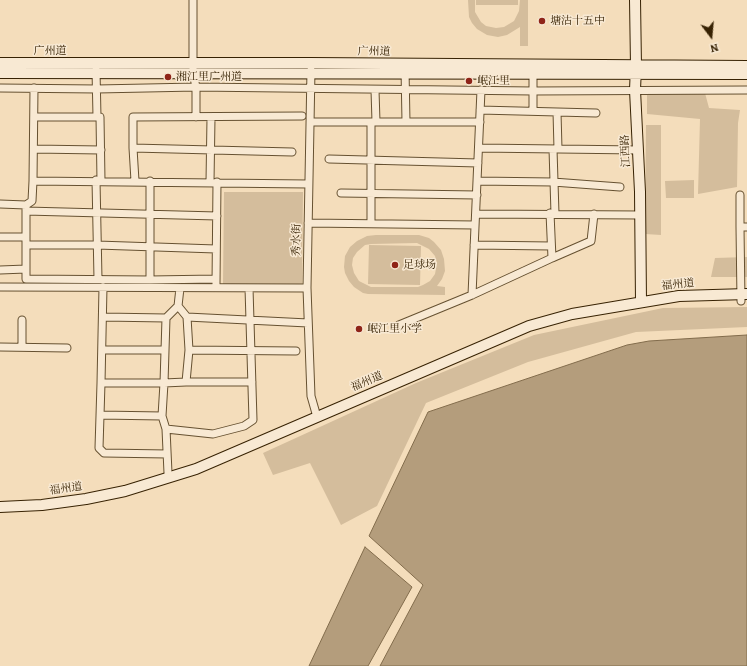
<!DOCTYPE html>
<html>
<head>
<meta charset="utf-8">
<style>
  body { margin:0 }
  #map { position:relative; width:747px; height:666px; overflow:hidden; background:#f4ddbb; font-family:Alegreya,serif }
  canvas { display:block }
  .north { position:absolute; left:691px; top:16px; width:40px; height:40px; -webkit-text-stroke:3px #f8e9d3; paint-order:stroke; rotate:164deg; font-size:11px; font-weight:700; line-height:16px; text-align:center; color:#372203 }
  .north::after { content:''; display:block; margin:auto; width:14px; height:18px; background:#372203; clip-path:polygon(50% 0,100% 100%,50% 72%,0 100%) }
</style>
</head>
<body>
<div id="map">
<canvas width="747" height="666"></canvas>
<div class="north">N</div>
</div>
<script>
const context = document.querySelector('canvas').getContext('2d');
context.lineJoin = 'round';
function paint(path, color) { context.fillStyle = color; context.fill(path, 'evenodd'); }
const toPath = rows => new Path2D(rows.map(r => 'M' + r).join(''));
function strokePath(path, color, width, dash) { context.strokeStyle = color; context.lineWidth = width; context.lineCap = dash ? 'butt' : 'round'; context.setLineDash(dash || []); context.stroke(path); }
function label(font, color, halo, rows, align = 'center') {
  context.font = font + ' Alegreya,"Noto Serif SC",serif'; context.lineWidth = 3; context.setLineDash([]); context.textBaseline = 'middle'; context.strokeStyle = halo; context.fillStyle = color; for (const [text, x, y, turn = 0] of rows) {
    context.save(); context.translate(x, y); context.rotate((+turn || 0) * Math.PI / 180); context.textAlign = isNaN(turn) ? turn : align; if (halo) context.strokeText(text, 0, 0); context.fillText(text, 0, 0); context.restore();
  }
}
paint(toPath([
  [468,0,475,0,475,12,481,22,486,26,496,28,504,27,514,21,519,11,520,0,528,0,528,46,520,46,520,27,507,35,498,37,487,35,477,29,472,23,469,17],
  [476,0,518,0,518,5,476,5],
  [705,93,709,108,740,110,738,123,737,187,698,194,700,119,647,114,647,94],
  [646,125,661,125,661,235,645,234],
  [694,180,694,198,666,198,665,181],
  [224,192,303,192,302,284,223,284],
  [376,235,419,235,429,238,434,242,441,250,444,259,445,271,442,279,437,286,445,287,445,295,368,294,363,293,354,287,349,281,345,273,344,267,345,256,350,247,357,241,367,236],
  [417,243,429,249,435,256,437,263,435,274,430,281,423,285,418,287,371,287,359,281,354,273,352,265,353,258,357,252,365,245,371,244],
  [369,245,421,246,420,285,368,284],
  [747,257,747,277,711,277,715,258],
  [747,307,747,327,636,332,528,362,426,403,377,506,341,525,310,463,273,475,263,453,416,383,534,335,663,308]
]), '#d4bd9c');
const water = toPath([
  [747,335,747,666,380,666,423,585,369,536,428,412,627,345,649,341,747,335],
  [365,547,412,587,368,666,309,666,365,547]
]);
paint(water, '#b49d7c');
strokePath(water, '#826c4c', 1);
const street = toPath([
  [193,0,193,73,196,87,196,117],
  [405,69,406,122],
  [96,70,97,117],
  [311,70,307,288,311,396,317,417],
  [533,70,533,111],
  [0,88,97,89,196,87,533,91,747,90],
  [34,88,33,181,32,201,26,205,26,279,150,280,216,279],
  [375,90,376,122],
  [480,110,596,113],
  [557,112,558,149],
  [34,117,100,117,101,181],
  [310,122,480,122],
  [133,148,292,152],
  [479,148,638,150],
  [34,149,101,150],
  [553,149,555,214],
  [329,159,478,163],
  [96,180,98,279],
  [33,181,308,184],
  [135,181,133,148,133,117,302,116],
  [150,181,150,280],
  [477,181,553,182,620,187],
  [210,182,211,118],
  [341,193,477,195],
  [740,195,740,227],
  [0,204,26,205],
  [26,211,217,216],
  [550,213,552,258],
  [476,214,640,215],
  [308,223,475,225],
  [371,223,371,122],
  [0,237,26,237],
  [26,245,97,245,216,249],
  [474,245,551,246],
  [0,270,26,269],
  [216,284,217,182],
  [0,287,307,288],
  [103,287,101,383,99,448,104,453,167,454],
  [472,295,481,90],
  [741,301,740,227,747,227],
  [103,317,166,318],
  [187,317,308,323],
  [22,320,22,347],
  [399,325,472,295,552,258,591,241,594,214],
  [0,347,67,348],
  [102,350,165,350],
  [189,350,296,351],
  [186,382,252,382],
  [101,383,164,383,166,318,178,306],
  [100,415,162,416],
  [166,429,213,434,244,426,253,420,249,288],
  [168,473,166,429,162,416,164,383,186,382,189,350,187,317,178,306,180,288]
]);
const secondary = toPath([
  [635,0,636,66,635,90,640,192,641,302],
  [0,63,311,63,747,66],
  [0,73,747,74],
  [0,507,42,505,86,499,125,491,196,469,529,326,572,314,679,296,747,294]
]);
strokePath(street, '#665131', 9);
strokePath(secondary, '#372203', 12);
strokePath(street, '#f8e9d3', 7);
strokePath(secondary, '#f8e9d3', 10);
for (const [x, y, r, color] of [
  [542,21,4,"#8f2418"],
  [168,77,4,"#8f2418"],
  [469,81,4,"#8f2418"],
  [395,265,4,"#8f2418"],
  [359,329,4,"#8f2418"]
]) { const dot = new Path2D(); dot.arc(x, y, r, 0, 2 * Math.PI); context.fillStyle = color; context.fill(dot); strokePath(dot, '#f8e9d3', 1.5); }
label('11px', '#372203', '#f8e9d3', [
  ["塘沽十五中",550,21],
  ["湘江里广州道",176,77],
  ["岷江里",477,81],
  ["足球场",403,265],
  ["岷江里小学",367,329]
], 'left');
label('11px', '#372203', '#f8e9d3', [
  ["广州道",50,51],
  ["广州道",374,52,1],
  ["江西路",626,151,-93],
  ["秀水街",297,240,-89],
  ["福州道",678,285,-6],
  ["福州道",367,382,-23],
  ["福州道",66,489,-8]
]);
</script>
</body>
</html>
